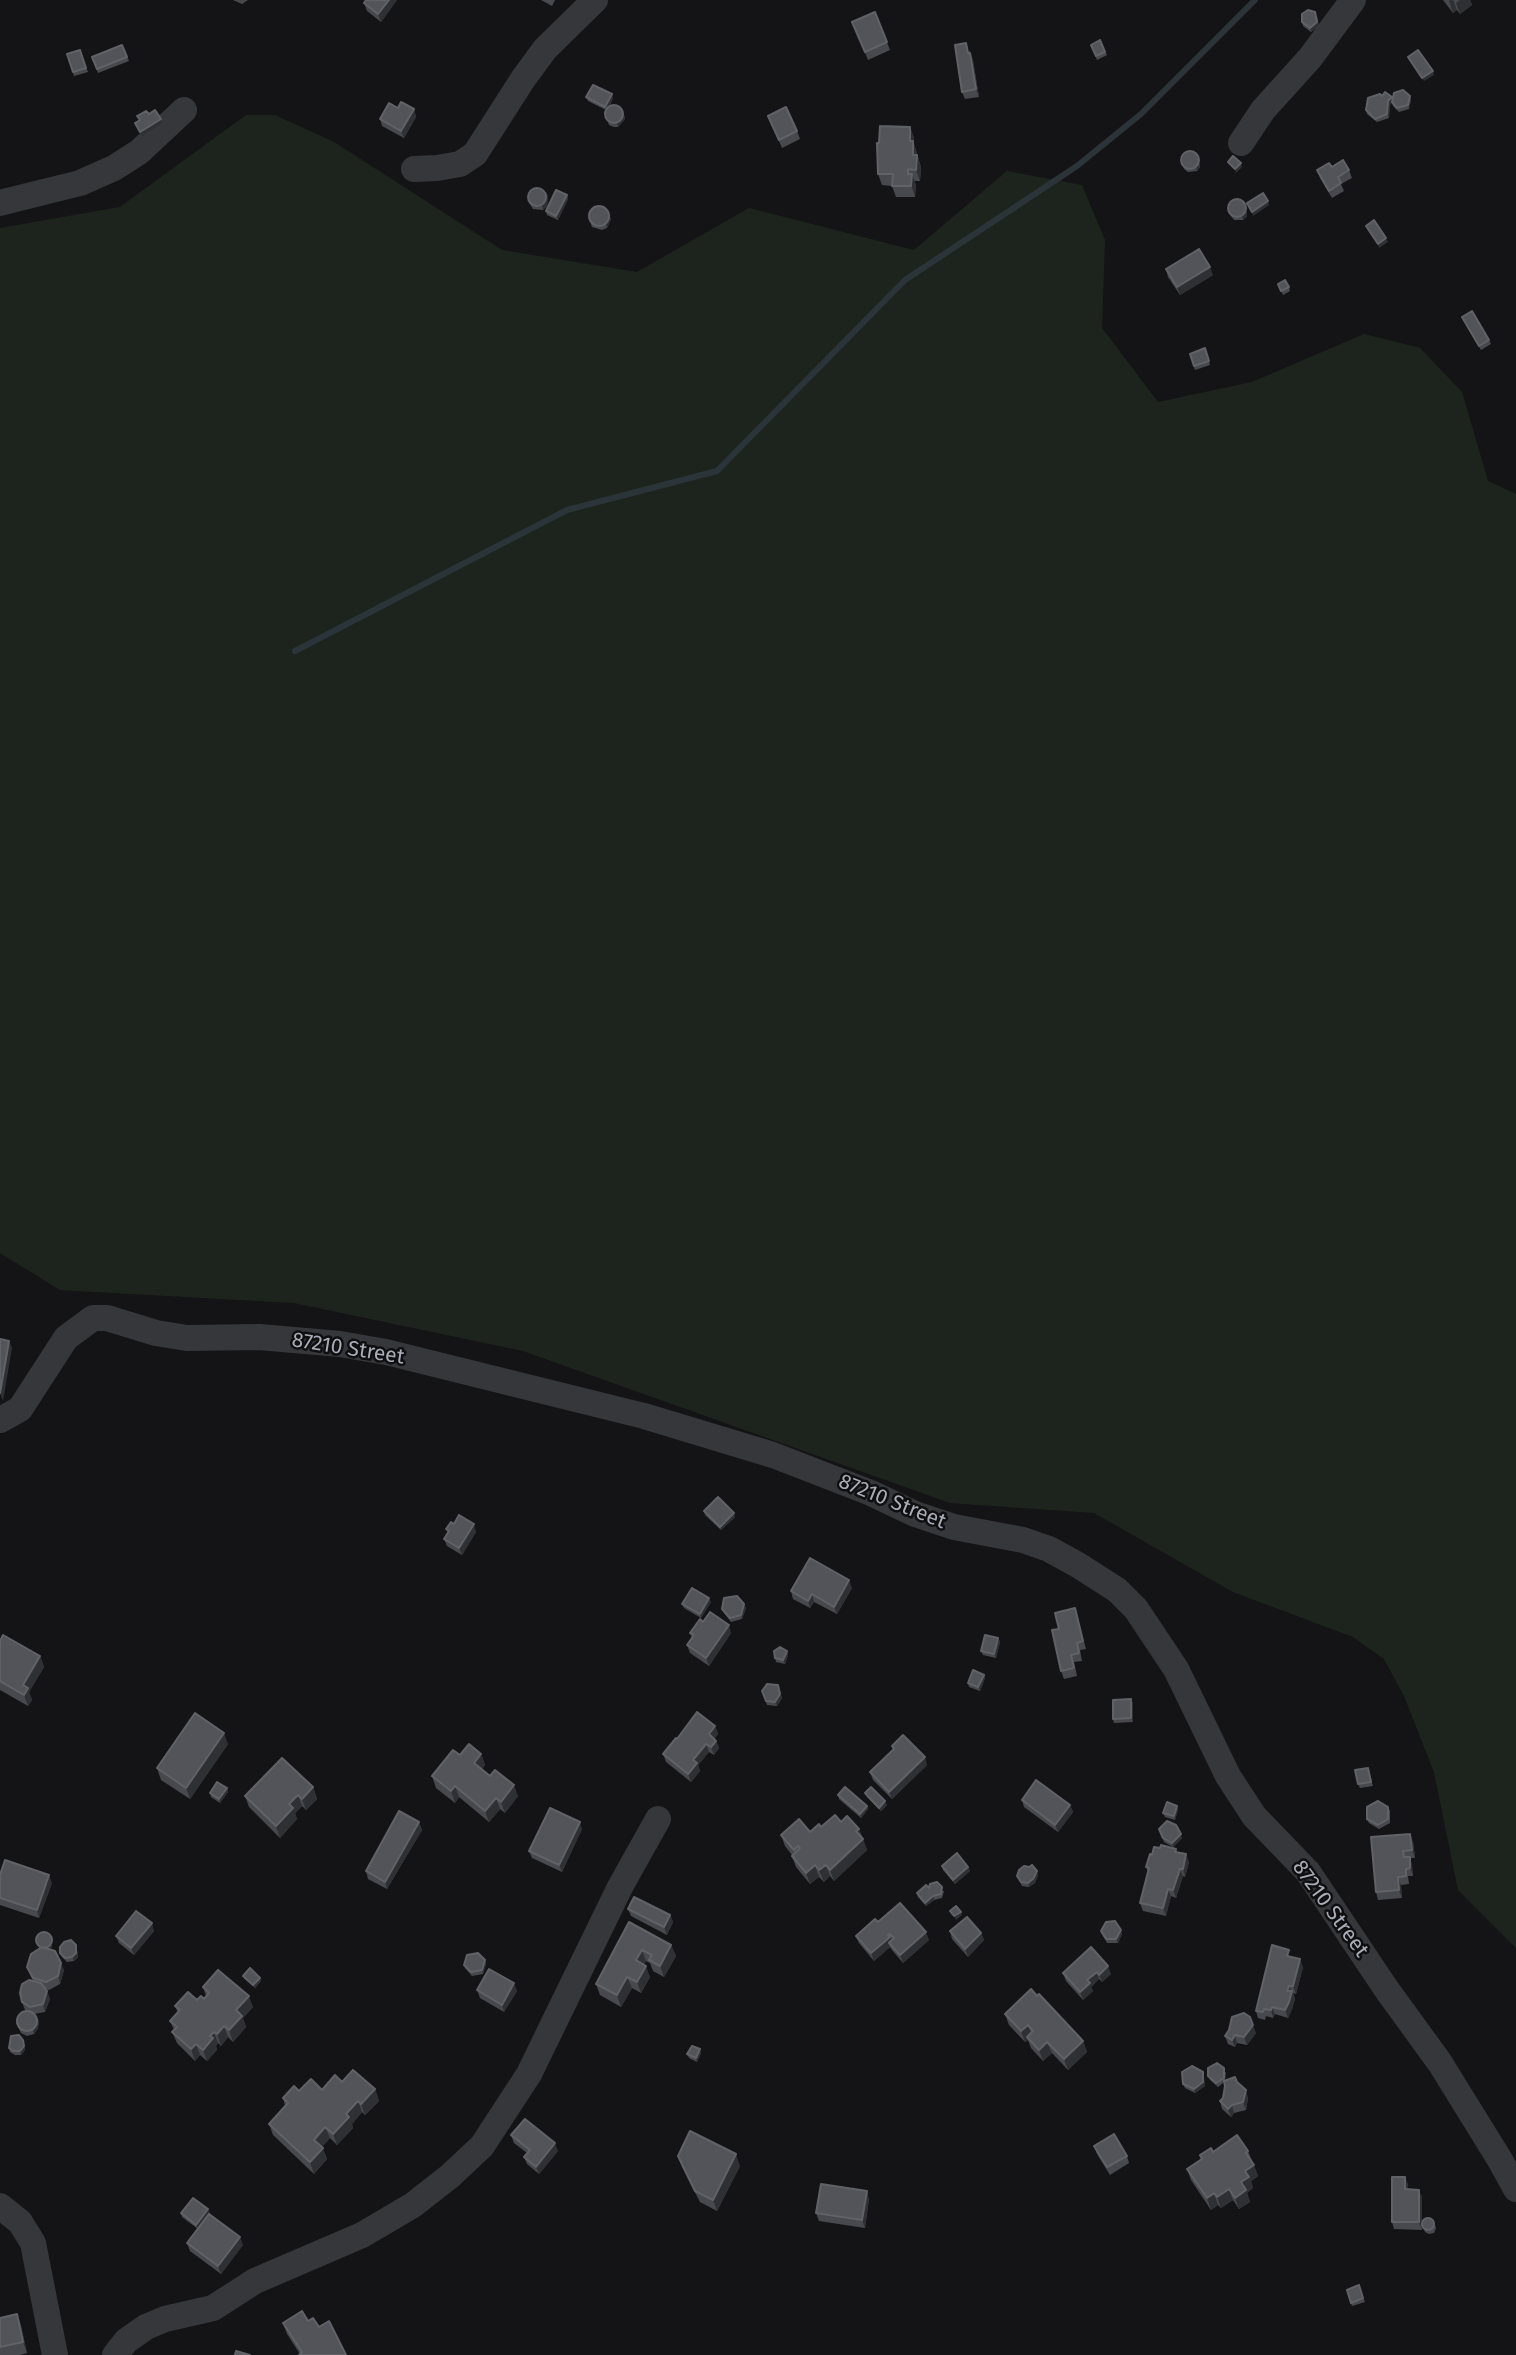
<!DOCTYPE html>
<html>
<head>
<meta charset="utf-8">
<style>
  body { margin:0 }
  canvas { display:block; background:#141416 }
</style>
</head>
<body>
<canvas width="1516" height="2355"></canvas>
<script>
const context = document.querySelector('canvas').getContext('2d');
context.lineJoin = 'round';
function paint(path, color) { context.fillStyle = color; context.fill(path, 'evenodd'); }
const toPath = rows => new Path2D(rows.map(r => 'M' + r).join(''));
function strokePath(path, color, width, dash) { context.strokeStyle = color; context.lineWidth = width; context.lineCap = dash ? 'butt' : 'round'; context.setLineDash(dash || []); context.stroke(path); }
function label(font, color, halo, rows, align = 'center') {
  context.font = font + ' "Fira Sans",sans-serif'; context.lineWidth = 5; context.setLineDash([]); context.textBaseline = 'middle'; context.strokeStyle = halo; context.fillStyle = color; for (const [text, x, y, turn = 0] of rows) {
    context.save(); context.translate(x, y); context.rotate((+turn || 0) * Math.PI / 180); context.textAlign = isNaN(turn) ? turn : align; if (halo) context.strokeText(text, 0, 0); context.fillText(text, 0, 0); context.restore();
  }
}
paint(toPath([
  [246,115,275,115,334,142,502,250,637,272,749,208,914,250,1007,171,1082,185,1105,240,1102,328,1158,402,1252,382,1364,334,1420,348,1462,392,1488,481,1516,494,1516,1948,1458,1890,1434,1772,1404,1696,1384,1659,1353,1637,1233,1592,1094,1513,950,1503,523,1351,294,1303,60,1290,0,1253,0,228,120,207]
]), '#1d241d');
strokePath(toPath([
  [295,651,567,510,717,471,905,280,1077,166,1141,114,1255,0]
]), '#2b3439', 6);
strokePath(toPath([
  [1241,143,1263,110,1310,58,1353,0],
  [414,169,437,168,460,164,475,154,523,79,545,49,595,0],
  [0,203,80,183,114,168,139,152,184,110],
  [0,1420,20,1409,66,1338,93,1318,107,1318,156,1333,187,1338,259,1337,340,1344,386,1352,644,1416,773,1455,871,1493,915,1514,954,1527,1023,1540,1049,1549,1078,1565,1117,1590,1136,1609,1176,1669,1228,1776,1254,1816,1308,1872,1387,1990,1440,2063,1500,2160,1516,2189],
  [0,2206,20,2222,33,2243,55,2355],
  [115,2355,126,2341,146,2327,165,2319,213,2308,255,2281,362,2235,413,2205,450,2176,482,2146,529,2074,620,1887,658,1819]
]), '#36373b', 26);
paint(toPath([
  [233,0,248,0,242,4],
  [397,0,381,22,367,11,364,3],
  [541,0,555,0,552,6],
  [1443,0,1470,0,1472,5,1460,14,1457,10,1453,13],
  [875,12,890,50,868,60,855,29],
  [1317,16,1319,26,1311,32,1303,26,1302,22],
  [1100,40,1107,55,1097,60,1091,45],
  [122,45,129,61,98,73,92,57],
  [80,50,88,72,74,76,67,54],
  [969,50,973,60,979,97,965,99,962,92],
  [1382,96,1392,99,1411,100,1409,109,1399,112,1393,106,1392,102,1390,105,1389,118,1377,122,1367,114,1366,110],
  [586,97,613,98,610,105,623,110,625,119,618,127,614,127,609,125,604,112,606,110,588,101],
  [398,108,414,109,416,117,404,138,382,126,380,119],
  [768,116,797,131,800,139,782,148],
  [910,127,914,138,914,144,921,167,920,181,914,181,916,185,915,197,896,197,892,186,882,185,878,174,879,143],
  [1197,154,1200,167,1197,171,1188,172,1184,169,1183,165],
  [1332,167,1349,170,1352,178,1341,184,1344,191,1332,198,1320,178,1317,170],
  [546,192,548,196,547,206,543,210,533,209,528,201],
  [567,195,568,199,558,220,547,215,546,211],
  [1245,203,1247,216,1243,220,1234,220,1231,216,1229,213],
  [609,215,611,219,607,228,602,230,592,227,589,218],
  [1166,269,1213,275,1180,295,1168,277],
  [1278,284,1289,287,1290,291,1283,295],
  [1462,317,1489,340,1491,344,1481,350],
  [1205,348,1210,365,1195,370,1190,354],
  [704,1511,735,1517,721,1530,705,1515],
  [454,1524,476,1532,462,1555,447,1546,444,1539,448,1533,446,1529],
  [852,1588,837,1614,814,1602,810,1608,793,1599,791,1591],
  [711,1602,701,1618,684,1608,682,1604],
  [744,1604,746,1608,742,1619,731,1622,724,1613,722,1609],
  [1075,1608,1086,1649,1080,1650,1082,1661,1074,1662,1077,1676,1064,1679,1061,1671,1059,1629],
  [703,1622,731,1633,709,1666,690,1653,687,1645,692,1638,690,1633],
  [998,1638,1000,1642,996,1658,983,1655,981,1651],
  [0,1641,40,1656,44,1667,29,1692,32,1700,28,1706,0,1690],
  [787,1651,788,1655,785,1664,776,1662,775,1658],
  [984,1675,985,1678,980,1691,969,1687,968,1683],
  [778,1685,782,1698,777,1706,767,1705,762,1691],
  [1133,1703,1133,1722,1114,1723,1113,1719],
  [715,1726,718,1734,714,1739,716,1741,719,1748,714,1755,709,1752,698,1765,700,1771,691,1782,666,1762,663,1754,677,1739],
  [228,1744,190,1799,161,1780,157,1768],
  [892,1746,927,1765,892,1799,873,1780,870,1772,893,1750],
  [481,1754,485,1765,482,1769,518,1796,505,1813,500,1809,489,1822,459,1797,455,1803,436,1788,432,1776,460,1755],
  [1368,1768,1373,1786,1360,1788,1358,1784],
  [313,1787,317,1799,306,1810,302,1806,295,1813,297,1819,280,1838,249,1807,245,1796],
  [227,1788,228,1792,220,1803,211,1797,210,1793],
  [865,1793,887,1805,881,1811,867,1797],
  [838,1795,867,1806,868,1809,861,1818,839,1799],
  [1022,1800,1070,1805,1073,1812,1058,1832,1024,1807],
  [1177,1806,1178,1810,1175,1820,1165,1817,1163,1813],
  [1388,1807,1390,1811,1390,1823,1379,1829,1369,1823,1367,1819],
  [419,1822,422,1830,387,1889,368,1879,366,1871],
  [841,1822,859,1829,867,1850,834,1881,830,1876,824,1882,819,1877,810,1884,796,1867,792,1856,792,1855,785,1846,781,1835,810,1832,821,1827],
  [582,1829,562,1872,532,1858,529,1851],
  [1159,1829,1182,1838,1173,1847,1164,1842],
  [1371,1837,1413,1841,1415,1858,1410,1858,1412,1865,1413,1876,1408,1876,1409,1884,1401,1885,1402,1898,1378,1900,1376,1892],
  [1160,1848,1176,1849,1177,1852,1189,1862,1185,1877,1183,1876,1176,1898,1171,1896,1166,1916,1143,1911,1140,1903,1148,1872,1146,1867,1152,1855],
  [942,1866,968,1867,970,1871,955,1884,943,1870],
  [1029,1867,1038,1875,1035,1883,1029,1887,1022,1886,1017,1876],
  [0,1875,52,1883,39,1918,0,1905],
  [929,1888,944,1891,942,1898,934,1900,926,1906,918,1897,917,1893],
  [628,1909,670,1915,673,1922,667,1935,631,1916],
  [629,1922,671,1945,676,1956,664,1977,653,1971,650,1963,646,1961,644,1965,650,1977,641,1993,632,1988,621,2007,600,1995,596,1984],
  [878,1922,929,1940,903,1963,892,1950,890,1947,874,1961,859,1943,856,1936],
  [154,1931,134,1955,119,1943,116,1936],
  [950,1931,981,1933,984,1940,968,1957,952,1939],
  [1101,1931,1122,1934,1118,1943,1107,1943],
  [50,1936,52,1947,50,1950,64,1970,60,1984,49,1990,45,1989,50,1999,45,2012,34,2014,39,2021,38,2028,34,2034,27,2036,21,2033,16,2023,27,2011,25,2010,22,2002,33,1981,27,1967,40,1949,37,1943],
  [1091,1947,1111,1974,1102,1982,1099,1979,1091,1987,1093,1991,1083,2000,1066,1981,1063,1973],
  [77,1949,78,1957,74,1961,67,1962,62,1957,60,1953],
  [1292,1957,1303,1967,1296,1994,1293,1993,1295,1999,1292,2009,1288,2018,1275,2014,1273,2018,1266,2016,1265,2020,1258,2018,1256,2011],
  [485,1960,486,1964,483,1974,472,1976,465,1968,464,1965],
  [243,1976,261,1981,255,1988,245,1979],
  [203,1987,253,2007,243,2018,246,2027,233,2042,228,2037,221,2046,218,2043,216,2046,217,2050,207,2061,200,2055,195,2061,177,2043,172,2032,174,2030,170,2021,178,2013,175,2006,204,1999,206,1996],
  [477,1990,517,1991,504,2012,480,1998],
  [1005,2014,1083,2041,1087,2052,1068,2070,1052,2053,1043,2061,1031,2048,1028,2040,1025,2042,1009,2025],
  [1256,2033,1247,2045,1237,2043,1235,2047,1228,2044,1225,2036],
  [23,2040,25,2050,21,2055,15,2055,10,2052,9,2048],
  [701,2053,697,2062,689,2058,687,2054],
  [1203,2072,1205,2086,1195,2093,1185,2088,1183,2084],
  [1226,2072,1225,2080,1238,2083,1248,2098,1246,2110,1234,2113,1231,2117,1222,2109,1220,2101,1223,2098,1225,2086,1224,2082,1218,2087,1210,2080,1208,2076],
  [342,2082,375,2089,379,2101,365,2115,362,2112,352,2124,353,2128,337,2145,330,2138,322,2147,327,2159,314,2174,273,2135,269,2124,285,2106,283,2098,322,2090],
  [511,2135,558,2151,539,2174,527,2164,524,2157,527,2153,514,2143],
  [1094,2146,1127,2156,1129,2163,1110,2175,1097,2154],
  [1248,2151,1258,2176,1251,2181,1253,2188,1247,2193,1250,2202,1239,2209,1233,2200,1221,2208,1218,2205,1211,2210,1191,2180,1187,2169,1201,2159,1200,2155,1213,2152],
  [678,2156,740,2166,717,2211,700,2202,682,2167],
  [1405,2177,1408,2185,1408,2189,1422,2197,1422,2221,1433,2219,1436,2228,1434,2233,1429,2234,1425,2232,1422,2225,1422,2230,1394,2229,1392,2222],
  [869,2199,865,2228,819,2221,816,2213],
  [181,2213,210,2213,209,2214,243,2245,221,2274,190,2251,187,2243,198,2229,182,2217],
  [1359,2285,1365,2302,1352,2306,1351,2303],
  [17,2314,21,2326,27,2353,20,2355,0,2355,0,2318],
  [308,2321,319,2327,329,2321,300,2354,287,2334,283,2323]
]), '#48494e');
paint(toPath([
  [389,0,397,0,381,22,378,14],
  [1450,0,1453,0,1457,10,1453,13,1449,1],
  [1460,0,1470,0,1472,5,1460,14,1456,3],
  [1315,12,1319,26,1311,32,1310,28],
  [970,53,973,60,979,97,976,89],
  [1433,71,1434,75,1424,81,1422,78],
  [612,94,613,98,607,111,605,107],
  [1410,96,1411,100,1409,109,1408,105],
  [1392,97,1393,101,1390,105,1389,118,1387,114,1388,101],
  [414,109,416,117,404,138,401,131],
  [623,110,625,119,618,127,617,123],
  [161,119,162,123,142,136,140,132],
  [910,127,914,138,914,144,921,167,920,181,916,170,910,141],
  [1197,154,1200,167,1197,171,1196,167],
  [1241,163,1242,167,1236,173,1235,169],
  [908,169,911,180,912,174,916,185,915,197,908,174],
  [546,192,548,196,547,206,543,210,542,206],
  [567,195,568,199,558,220,556,216],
  [1268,201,1269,205,1253,216,1252,212],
  [1245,203,1247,216,1243,220,1242,216],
  [609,215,611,219,607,228,606,224],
  [1386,238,1388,242,1379,248,1378,244],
  [1210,267,1213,275,1180,295,1177,287],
  [9,1341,12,1348,3,1401,0,1393],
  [734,1513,735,1517,721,1530,720,1527],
  [474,1524,476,1532,462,1555,459,1548],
  [849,1580,852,1588,837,1614,834,1607],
  [812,1594,814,1602,810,1608,808,1601],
  [709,1598,711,1602,701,1618,700,1614],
  [744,1604,746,1608,742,1619,741,1615],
  [729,1625,731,1633,709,1666,706,1658],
  [998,1638,1000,1642,996,1658,994,1654],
  [787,1651,788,1655,785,1664,783,1660],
  [40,1656,44,1667,29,1692,32,1700,28,1706,24,1695,23,1685],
  [984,1675,985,1678,980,1691,978,1687],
  [780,1694,782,1698,777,1706,775,1702],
  [1131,1699,1133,1703,1133,1722,1131,1718],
  [715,1726,718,1734,711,1742,709,1734],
  [224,1733,228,1744,190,1799,186,1788],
  [716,1741,719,1748,714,1755,711,1747],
  [706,1744,709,1752,698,1765,700,1771,691,1782,688,1774,693,1760],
  [481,1754,485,1765,478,1774,474,1763],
  [925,1757,927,1765,892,1799,889,1792],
  [514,1785,518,1796,505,1813,501,1802],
  [455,1786,459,1797,455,1803,451,1791],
  [313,1787,317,1799,306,1810,302,1799],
  [227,1788,228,1792,220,1803,219,1799],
  [298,1795,302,1806,295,1813,297,1819,280,1838,276,1826,289,1804],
  [496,1798,500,1809,489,1822,485,1811],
  [885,1801,887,1805,881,1811,879,1808],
  [1070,1805,1073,1812,1058,1832,1055,1825],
  [867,1806,868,1809,861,1818,860,1814],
  [1177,1806,1178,1810,1175,1820,1174,1816],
  [419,1822,422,1830,387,1889,385,1882],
  [580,1822,582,1829,562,1872,559,1865],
  [859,1829,867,1850,834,1881,830,1870],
  [1181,1834,1182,1838,1173,1847,1172,1843],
  [1410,1834,1413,1841,1415,1858,1412,1850],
  [1186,1854,1189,1862,1185,1877,1183,1869],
  [1410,1857,1412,1865,1413,1876,1410,1868],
  [815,1865,819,1877,810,1884,806,1873],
  [826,1865,830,1876,824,1882,819,1870],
  [968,1867,970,1871,955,1884,953,1880],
  [1180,1869,1183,1876,1176,1898,1173,1890],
  [1037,1871,1038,1875,1035,1883,1029,1887,1028,1883],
  [49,1875,52,1883,39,1918,37,1910],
  [1398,1877,1401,1885,1402,1898,1399,1890],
  [1168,1889,1171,1896,1166,1916,1163,1908],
  [933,1896,934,1900,926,1906,925,1903],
  [961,1912,962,1915,956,1920,954,1916],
  [670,1915,673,1922,667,1935,664,1927],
  [152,1923,154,1931,134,1955,131,1948],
  [1121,1930,1122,1934,1118,1943,1116,1939],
  [926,1932,929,1940,903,1963,900,1955],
  [981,1933,984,1940,968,1957,965,1949],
  [890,1934,892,1941,889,1943,890,1947,874,1961,871,1953],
  [50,1936,52,1947,49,1951,47,1947],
  [76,1945,78,1957,74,1961,72,1957],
  [671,1945,676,1956,664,1977,660,1966],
  [642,1950,646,1961,640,1972,636,1960],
  [1300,1959,1303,1967,1296,1994,1293,1986],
  [485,1960,486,1964,483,1974,482,1970],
  [61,1963,64,1970,60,1984,58,1976],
  [646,1966,650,1977,641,1993,637,1982],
  [1108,1966,1111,1974,1102,1982,1099,1975],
  [1097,1972,1099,1979,1091,1987,1093,1991,1083,2000,1080,1992,1087,1980],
  [627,1977,632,1988,621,2007,617,1995],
  [260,1978,261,1981,255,1988,253,1985],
  [514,1983,517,1991,504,2012,502,2005],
  [1289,1986,1295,1999,1292,2009,1288,2018,1285,2010],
  [47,1991,50,1999,45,2012,43,2004],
  [249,1996,253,2007,243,2018,246,2027,233,2042,229,2030,236,2010],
  [1272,2007,1275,2014,1273,2018,1271,2010],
  [37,2017,39,2021,38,2028,34,2034,33,2030],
  [1250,2017,1256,2033,1247,2045,1244,2037],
  [1028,2025,1032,2036,1027,2037,1028,2040,1025,2042,1021,2031],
  [224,2026,228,2037,221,2046,217,2034],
  [214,2032,218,2043,216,2046,217,2050,207,2061,203,2050,210,2036],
  [1235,2035,1237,2043,1235,2047,1232,2040],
  [23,2040,25,2050,21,2055,20,2051],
  [1083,2041,1087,2052,1068,2070,1064,2059],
  [1047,2042,1052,2053,1043,2061,1039,2050],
  [196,2044,200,2055,195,2061,191,2049],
  [700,2049,701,2053,697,2062,696,2058],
  [1203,2072,1205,2086,1195,2093,1194,2089],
  [375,2089,379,2101,365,2115,361,2104],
  [1246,2090,1248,2098,1246,2110,1243,2102],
  [358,2101,362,2112,352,2124,353,2128,337,2145,333,2134,346,2114],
  [1232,2105,1234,2113,1231,2117,1228,2109],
  [325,2127,330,2138,318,2151,314,2140],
  [555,2143,558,2151,539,2174,536,2167],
  [323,2148,327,2159,314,2174,310,2162],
  [736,2154,740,2166,717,2211,713,2200],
  [1254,2165,1258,2176,1251,2181,1253,2188,1247,2193,1250,2202,1239,2209,1235,2198,1245,2171],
  [1405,2177,1408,2185,1408,2197,1405,2189],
  [1229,2189,1233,2200,1221,2208,1217,2197],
  [1419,2190,1422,2197,1422,2230,1419,2222],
  [867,2191,869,2199,865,2228,862,2220],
  [1214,2193,1218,2205,1211,2210,1207,2198],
  [208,2209,210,2213,198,2229,196,2225],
  [240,2237,243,2245,221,2274,218,2266],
  [17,2314,21,2326,27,2353,23,2342]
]), '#2f3033');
const building = toPath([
  [366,0,389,0,378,14,364,3,366,0],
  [1308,10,1315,12,1317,22,1310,28,1302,22,1302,14,1308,10],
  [875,12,887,42,865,52,852,22,875,12],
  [1100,40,1105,52,1096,56,1091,45,1100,40],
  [966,43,968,53,970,53,976,89,962,92,955,45,966,43],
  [122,45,127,57,97,69,92,57,122,45],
  [80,50,86,68,73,72,67,54,80,50],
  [1418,50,1433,71,1422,78,1408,57,1418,50],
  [593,85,612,94,605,107,586,97,593,85],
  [1403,90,1410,96,1408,105,1397,108,1392,102,1394,93,1403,90],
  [1385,92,1392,97,1388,101,1387,114,1375,119,1366,110,1368,98,1380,94,1382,96,1385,92],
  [401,102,414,109,401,131,380,119,389,103,398,108,401,102],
  '605 114a9 9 0 1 1 18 0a9 9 0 1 1-18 0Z',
  [786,107,797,131,779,140,768,116,786,107],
  [155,110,161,119,140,132,135,123,140,120,137,116,146,111,149,114,155,110],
  [880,126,910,127,910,141,913,141,913,155,917,155,916,170,908,169,908,174,912,174,911,186,892,186,893,174,878,174,877,143,879,143,880,126],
  '1181 160a9 9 0 1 1 18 0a9 9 0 1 1-18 0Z',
  [1233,156,1241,163,1235,169,1228,162,1233,156],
  [1343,160,1349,170,1338,177,1341,183,1329,191,1317,170,1329,163,1332,167,1343,160],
  '528 197a9 9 0 1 1 18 0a9 9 0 1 1-18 0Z',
  [556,190,567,195,556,216,546,211,556,190],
  [1263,193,1268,201,1252,212,1247,203,1263,193],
  '1228 208a9 9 0 1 1 18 0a9 9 0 1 1-18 0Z',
  '589 216a10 10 0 1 1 20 0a10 10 0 1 1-20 0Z',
  [1374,220,1386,238,1378,244,1366,226,1374,220],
  [1199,249,1210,267,1177,287,1166,269,1199,249],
  [1285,280,1289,287,1281,291,1278,284,1285,280],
  [1472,311,1489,340,1479,346,1462,317,1472,311],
  [1205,348,1209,361,1194,366,1190,354,1205,348],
  [0,1339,9,1341,0,1393,0,1339],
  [718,1497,734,1513,720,1527,704,1511,718,1497],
  [459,1515,474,1524,459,1548,444,1539,449,1531,446,1529,451,1522,454,1524,459,1515],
  [810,1558,849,1580,834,1607,812,1594,808,1601,791,1591,810,1558],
  [692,1588,709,1598,700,1614,682,1604,692,1588],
  [737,1596,744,1604,741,1615,730,1618,722,1609,724,1598,737,1596],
  [1075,1608,1083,1641,1077,1643,1079,1653,1071,1655,1074,1668,1061,1671,1052,1630,1059,1629,1055,1613,1075,1608],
  [710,1612,729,1625,706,1658,687,1645,694,1635,690,1633,700,1619,703,1622,710,1612],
  [3,1635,40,1656,23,1685,28,1688,24,1695,0,1681,0,1641,3,1635],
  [985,1635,998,1638,994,1654,981,1651,985,1635],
  [780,1647,787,1651,783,1660,775,1658,774,1651,780,1647],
  [973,1670,984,1675,978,1687,968,1683,973,1670],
  [767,1684,778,1685,780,1694,775,1702,766,1701,762,1691,767,1684],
  [1131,1699,1131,1718,1113,1719,1113,1700,1131,1699],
  [697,1712,715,1726,709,1734,716,1741,711,1747,706,1744,693,1760,697,1763,688,1774,663,1754,676,1738,677,1739,697,1712],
  [195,1713,224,1733,186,1788,157,1768,195,1713],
  [903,1735,925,1757,889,1792,870,1772,894,1749,892,1746,903,1735],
  [469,1744,481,1754,474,1763,490,1776,495,1770,514,1785,501,1802,496,1798,485,1811,455,1786,451,1791,432,1776,453,1750,460,1755,469,1744],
  [282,1758,313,1787,302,1799,298,1795,289,1804,293,1808,276,1826,245,1796,282,1758],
  [1368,1768,1371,1782,1358,1784,1355,1770,1368,1768],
  [1036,1780,1070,1805,1055,1825,1022,1800,1036,1780],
  [217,1782,227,1788,219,1799,210,1793,217,1782],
  [845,1787,867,1806,860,1814,838,1795,845,1787],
  [871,1787,885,1801,879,1808,865,1793,871,1787],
  [1378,1801,1388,1807,1388,1819,1378,1825,1367,1819,1367,1807,1378,1801],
  [1167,1802,1177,1806,1174,1816,1163,1813,1167,1802],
  [550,1808,580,1822,559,1865,529,1851,550,1808],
  [399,1811,419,1822,385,1882,366,1871,399,1811],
  [835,1815,841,1822,847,1816,859,1829,856,1831,863,1839,830,1870,826,1865,819,1870,815,1865,806,1873,792,1856,800,1848,798,1846,794,1850,781,1835,799,1819,810,1832,819,1824,821,1827,835,1815],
  [1167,1821,1176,1825,1181,1834,1172,1843,1163,1838,1159,1829,1167,1821],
  [1410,1834,1412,1850,1403,1851,1404,1857,1410,1857,1410,1868,1406,1869,1406,1876,1398,1877,1399,1890,1376,1892,1371,1837,1410,1834],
  [1161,1845,1176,1849,1175,1852,1186,1854,1183,1869,1180,1869,1173,1890,1168,1889,1163,1908,1140,1903,1149,1868,1146,1867,1150,1854,1152,1855,1154,1847,1160,1848,1161,1845],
  [957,1853,968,1867,953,1880,942,1866,957,1853],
  [5,1860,49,1875,37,1910,0,1898,0,1875,5,1860],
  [1032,1865,1037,1871,1033,1879,1028,1883,1021,1882,1017,1876,1019,1870,1024,1866,1029,1867,1032,1865],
  [937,1882,942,1887,941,1894,933,1896,925,1903,917,1893,926,1885,929,1888,930,1884,937,1882],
  [634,1897,670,1915,664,1927,628,1909,634,1897],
  [900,1903,926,1932,900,1955,889,1943,894,1938,890,1934,888,1935,890,1937,871,1953,856,1936,875,1919,878,1922,900,1903],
  [956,1906,961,1912,954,1916,950,1911,956,1906],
  [136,1911,152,1923,131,1948,116,1936,136,1911],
  [967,1917,981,1933,965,1949,950,1931,967,1917],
  [1115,1921,1121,1930,1116,1939,1106,1939,1101,1931,1106,1922,1115,1921],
  [629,1922,671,1945,660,1966,649,1960,652,1955,642,1950,636,1960,646,1966,637,1982,627,1977,617,1995,596,1984,629,1922],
  '36 1940a8 8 0 1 1 16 0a8 8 0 1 1-16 0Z',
  [71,1940,76,1945,76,1953,72,1957,65,1958,60,1953,60,1947,64,1942,71,1940],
  [1272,1945,1289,1950,1287,1956,1300,1959,1293,1986,1289,1986,1287,1991,1292,1991,1289,2002,1285,2010,1272,2007,1271,2010,1264,2009,1263,2012,1256,2011,1272,1945],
  [42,1947,55,1951,61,1963,58,1976,46,1982,33,1978,27,1967,31,1954,42,1947],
  [1091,1947,1108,1966,1099,1975,1097,1972,1087,1980,1090,1983,1080,1992,1063,1973,1091,1947],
  [478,1953,485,1960,482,1970,471,1972,464,1965,467,1955,478,1953],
  [250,1968,260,1978,253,1985,243,1976,250,1968],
  [489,1969,514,1983,502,2005,477,1990,489,1969],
  [218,1970,249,1996,236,2010,242,2016,229,2030,224,2026,217,2034,214,2032,210,2036,213,2038,203,2050,196,2044,191,2049,172,2032,177,2027,170,2021,180,2010,175,2006,188,1992,197,2000,201,1996,204,1999,209,1993,203,1987,218,1970],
  [29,1980,41,1983,47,1991,43,2004,30,2007,22,2002,20,1993,22,1984,29,1980],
  [1031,1989,1037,1996,1039,1994,1083,2041,1064,2059,1047,2042,1039,2050,1027,2037,1033,2031,1028,2025,1021,2031,1005,2014,1031,1989],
  '17 2021a10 10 0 1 1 20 0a10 10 0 1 1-20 0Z',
  [1244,2013,1250,2017,1253,2025,1244,2037,1235,2035,1232,2040,1225,2036,1229,2030,1232,2017,1244,2013],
  [19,2035,23,2040,24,2046,20,2051,13,2051,9,2048,11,2036,19,2035],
  [692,2046,700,2049,696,2058,687,2054,692,2046],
  [1217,2063,1224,2068,1224,2078,1216,2083,1208,2076,1208,2068,1217,2063],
  [1192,2066,1203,2072,1203,2082,1194,2089,1183,2084,1182,2072,1192,2066],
  [353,2070,375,2089,361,2104,358,2101,346,2114,349,2117,333,2134,325,2127,314,2140,323,2148,310,2162,269,2124,288,2103,283,2098,294,2086,299,2091,311,2079,322,2090,335,2075,342,2082,353,2070],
  [1235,2077,1237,2082,1246,2090,1243,2102,1232,2105,1228,2109,1220,2101,1223,2098,1225,2086,1224,2081,1235,2077],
  [525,2119,555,2143,536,2167,524,2157,530,2150,511,2135,525,2119],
  [690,2131,736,2154,713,2200,695,2191,678,2156,690,2131],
  [1114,2134,1127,2156,1107,2167,1094,2146,1114,2134],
  [1237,2135,1248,2151,1246,2153,1254,2165,1245,2171,1249,2177,1241,2182,1246,2190,1235,2198,1229,2189,1217,2197,1214,2193,1207,2198,1187,2169,1202,2159,1200,2155,1211,2148,1213,2152,1237,2135],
  [1392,2177,1405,2177,1405,2189,1419,2190,1419,2222,1392,2222,1392,2177],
  [821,2184,867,2191,862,2220,816,2213,821,2184],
  [193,2198,208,2209,196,2225,181,2213,193,2198],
  [209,2214,240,2237,218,2266,187,2243,209,2214],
  '1422 2224a6 6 0 1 1 12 0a6 6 0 1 1-12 0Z',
  [1359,2285,1363,2298,1351,2303,1347,2290,1359,2285],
  [302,2311,308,2321,313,2318,319,2327,329,2321,346,2355,299,2355,302,2352,283,2323,302,2311],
  [17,2314,23,2342,0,2347,0,2318,17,2314],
  [236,2351,250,2355,235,2355,236,2351]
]);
paint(building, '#525459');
strokePath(building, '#606268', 2);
label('21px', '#a7acb6', '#0f0f11', [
  ["87210 Street",348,1349,9],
  ["87210 Street",892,1502,22],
  ["87210 Street",1330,1909,54]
]);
</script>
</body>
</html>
